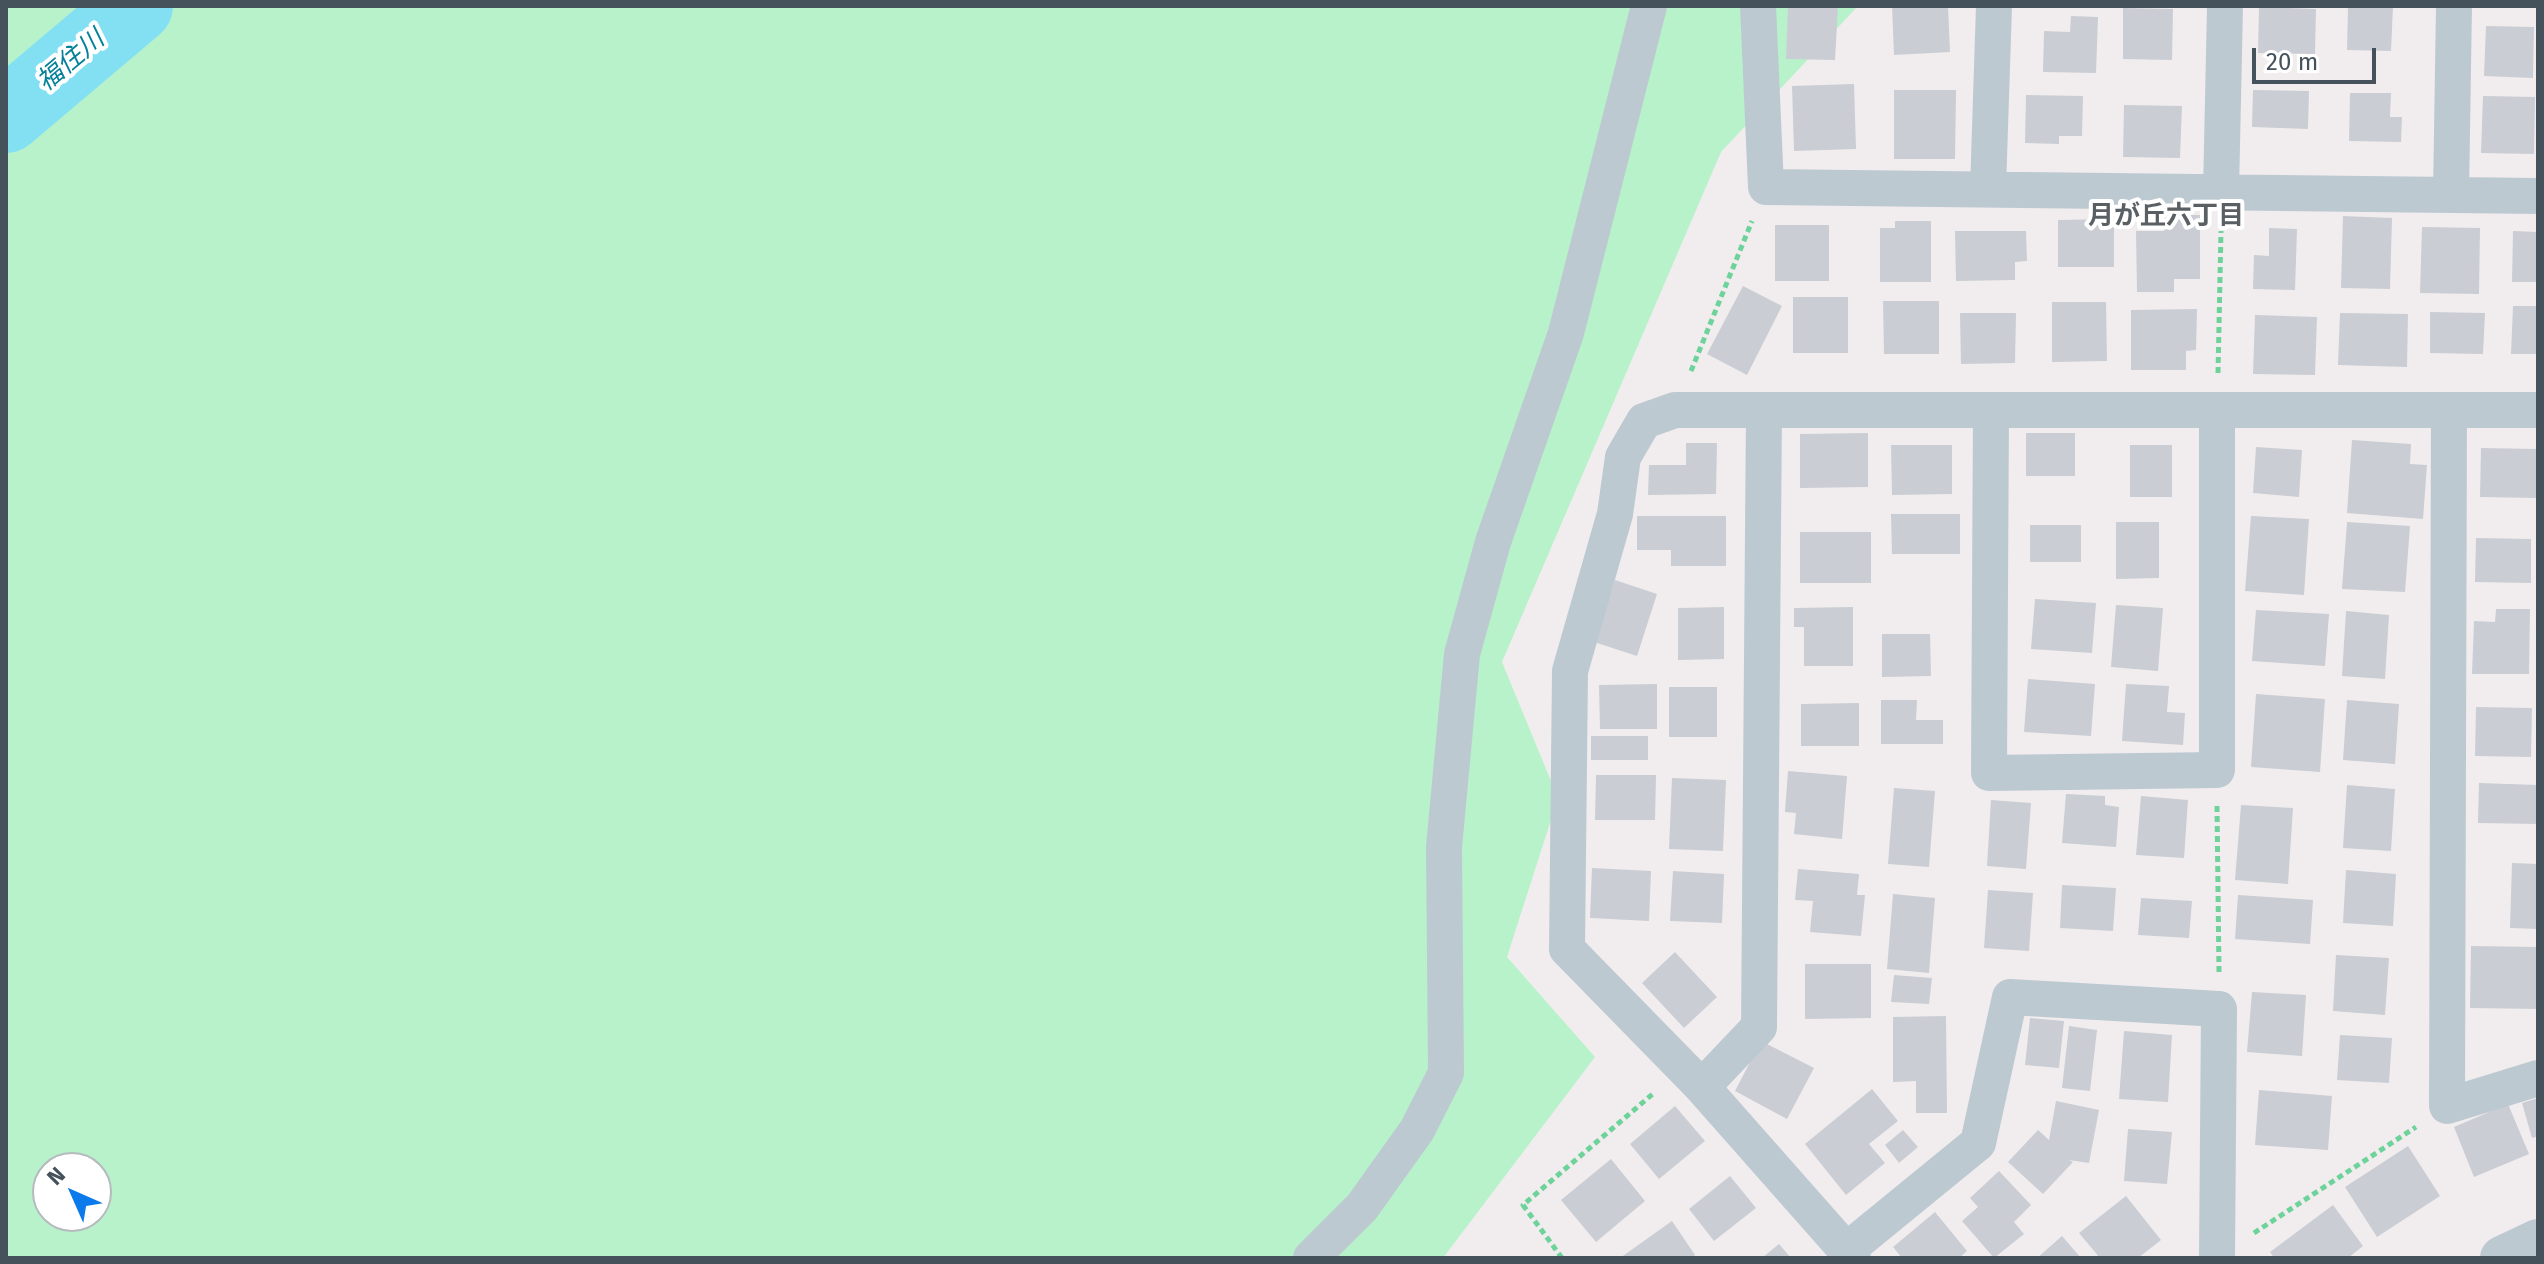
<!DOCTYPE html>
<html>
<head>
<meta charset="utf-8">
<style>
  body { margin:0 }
  #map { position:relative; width:2544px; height:1264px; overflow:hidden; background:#f1edee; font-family:"Fira Sans",sans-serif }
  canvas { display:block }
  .frame { position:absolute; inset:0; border:8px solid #45525c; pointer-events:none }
  .north { position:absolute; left:32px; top:1152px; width:80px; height:80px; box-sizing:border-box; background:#fff; border:2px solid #b5babe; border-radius:50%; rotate:315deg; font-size:22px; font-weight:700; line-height:32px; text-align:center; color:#45525c }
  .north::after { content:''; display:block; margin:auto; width:28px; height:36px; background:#0d7aeb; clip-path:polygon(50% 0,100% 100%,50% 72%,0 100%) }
  .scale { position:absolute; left:2252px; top:48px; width:124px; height:36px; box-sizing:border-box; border:4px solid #45525c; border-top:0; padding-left:10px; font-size:24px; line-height:28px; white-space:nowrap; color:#45525c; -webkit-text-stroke:6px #fff; paint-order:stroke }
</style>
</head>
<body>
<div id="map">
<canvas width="2544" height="1264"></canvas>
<div class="frame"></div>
<div class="north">N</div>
<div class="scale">20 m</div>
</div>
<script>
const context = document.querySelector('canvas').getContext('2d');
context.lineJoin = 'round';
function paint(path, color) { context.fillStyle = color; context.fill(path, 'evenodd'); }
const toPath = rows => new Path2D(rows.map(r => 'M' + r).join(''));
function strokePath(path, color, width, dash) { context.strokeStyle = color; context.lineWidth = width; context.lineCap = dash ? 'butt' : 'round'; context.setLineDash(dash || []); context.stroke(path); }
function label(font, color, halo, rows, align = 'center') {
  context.font = font + ' "Fira Sans","Noto Sans JP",sans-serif'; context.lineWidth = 8; context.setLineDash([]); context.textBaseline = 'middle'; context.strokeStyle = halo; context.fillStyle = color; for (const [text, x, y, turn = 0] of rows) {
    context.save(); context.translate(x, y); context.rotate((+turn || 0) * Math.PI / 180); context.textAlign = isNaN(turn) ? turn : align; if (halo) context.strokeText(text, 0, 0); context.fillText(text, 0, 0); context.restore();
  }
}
paint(toPath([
  [6,6,1858,6,1721,152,1502,662,1558,798,1507,957,1595,1057,1443,1258,6,1258],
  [48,1168,96,1168,96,1216,48,1216]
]), '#b8f2cb');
strokePath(toPath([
  [6,116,136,6]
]), '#82e0f2', 74);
paint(toPath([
  [1788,6,1838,6,1835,60,1786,59],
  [1892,6,1948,6,1950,52,1894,55],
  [2348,6,2393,6,2391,51,2347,50],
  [2259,7,2316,9,2315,54,2258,53],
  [2123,8,2173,9,2172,60,2123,59],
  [2071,16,2098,17,2096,73,2043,72,2044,31,2070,32],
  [2486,26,2534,27,2533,78,2484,76],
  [1854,84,1856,149,1794,151,1792,86],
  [1894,90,1956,90,1955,159,1894,159],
  [2253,90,2309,91,2308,129,2252,127],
  [2350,93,2391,93,2390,117,2402,117,2401,142,2349,141],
  [2026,95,2083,96,2082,136,2059,136,2059,144,2025,143],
  [2483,96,2535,97,2534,154,2481,153],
  [2124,105,2182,106,2180,158,2123,157],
  [2164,215,2200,215,2200,279,2174,279,2174,292,2137,292,2136,231,2164,231],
  [2343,216,2392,218,2390,289,2341,288],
  [2114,219,2114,267,2058,267,2058,220],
  [1895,221,1931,221,1931,282,1880,282,1880,228,1895,228],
  [1775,225,1829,225,1829,281,1775,281],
  [2422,227,2480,228,2479,294,2420,293],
  [2269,228,2297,229,2295,290,2253,289,2254,255,2269,256],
  [1955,231,2026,231,2027,261,2015,262,2015,280,1956,281],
  [2513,231,2538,232,2538,282,2512,282],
  [1743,286,1782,306,1747,375,1707,354],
  [1793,297,1848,297,1848,353,1793,353],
  [1883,301,1939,301,1939,354,1884,354],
  [2052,302,2106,302,2107,361,2052,362],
  [2513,306,2538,306,2538,354,2511,354],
  [2197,309,2196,350,2186,351,2186,370,2131,370,2131,310],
  [2430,312,2485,313,2483,354,2430,353],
  [1960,313,2016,313,2015,363,1961,364],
  [2340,313,2408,314,2407,367,2338,365],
  [2255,315,2317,317,2315,375,2253,374],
  [1868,433,1868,487,1800,488,1800,434],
  [2026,433,2075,433,2075,476,2026,476],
  [2352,440,2411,444,2410,464,2427,465,2423,519,2347,513],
  [1686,443,1717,443,1716,494,1648,495,1649,465,1686,465],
  [1891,445,1952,445,1952,494,1892,495],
  [2130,445,2172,445,2172,497,2130,497],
  [2256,447,2302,450,2299,497,2253,493],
  [2481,448,2538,449,2538,498,2480,497],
  [1891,514,1960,514,1960,554,1892,554],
  [1637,516,1726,516,1726,566,1671,566,1671,550,1637,550],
  [2251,516,2309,519,2304,595,2245,591],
  [2116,522,2159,522,2159,578,2116,579],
  [2347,522,2410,526,2405,592,2342,589],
  [2030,525,2081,525,2081,562,2030,562],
  [1800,532,1871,532,1871,583,1800,583],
  [2476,538,2531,539,2531,583,2475,582],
  [1615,580,1657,594,1637,656,1594,642],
  [2035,599,2096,603,2092,653,2031,649],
  [2116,605,2163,608,2158,671,2111,667],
  [1724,607,1724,659,1678,660,1678,608],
  [1853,607,1853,666,1804,666,1804,627,1794,627,1794,608],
  [2496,609,2530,609,2529,674,2472,674,2474,621,2495,622],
  [2256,610,2329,614,2325,666,2252,661],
  [2346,611,2389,615,2385,679,2342,676],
  [1882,634,1930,634,1931,676,1882,677],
  [2028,679,2095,684,2091,736,2024,732],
  [1657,684,1657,729,1600,729,1599,685],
  [2126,684,2169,686,2167,712,2185,713,2183,745,2122,741],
  [1669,687,1717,687,1717,737,1669,737],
  [2256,694,2325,699,2320,772,2251,767],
  [1881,700,1917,700,1916,720,1943,720,1943,744,1881,744],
  [2347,700,2399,704,2395,764,2343,760],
  [1859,703,1859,746,1801,746,1801,704],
  [2476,707,2532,708,2531,757,2475,756],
  [1591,736,1648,736,1648,760,1591,760],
  [1788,771,1847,776,1842,839,1794,834,1796,813,1785,812],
  [1596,775,1656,775,1655,820,1595,820],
  [1672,778,1726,780,1723,851,1669,849],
  [2479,783,2538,785,2538,824,2478,823],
  [2347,785,2395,789,2391,851,2343,848],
  [1894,788,1935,791,1929,867,1888,864],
  [2066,794,2105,796,2105,805,2119,807,2116,847,2062,843],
  [2141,796,2188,800,2184,858,2136,855],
  [1991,800,2031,803,2026,869,1987,866],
  [2241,805,2293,808,2288,884,2235,880],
  [2512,863,2538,864,2538,929,2510,928],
  [1592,868,1651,871,1649,921,1590,918],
  [1798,869,1859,874,1857,895,1865,895,1861,936,1810,932,1813,901,1795,900],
  [2346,870,2396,874,2393,926,2343,923],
  [1673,871,1724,874,1722,923,1670,921],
  [2062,885,2116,888,2113,931,2060,928],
  [1988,890,2033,893,2029,951,1984,948],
  [1893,894,1935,898,1929,973,1887,969],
  [2238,895,2313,900,2310,944,2235,939],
  [2141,898,2192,901,2189,938,2138,935],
  [2471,946,2538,947,2538,1009,2470,1008],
  [1675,952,1717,997,1684,1028,1642,983],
  [2336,955,2389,958,2385,1015,2333,1011],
  [1805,964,1871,964,1871,1018,1805,1019],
  [1894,975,1932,978,1929,1004,1891,1002],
  [2252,992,2306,995,2302,1056,2247,1052],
  [1946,1016,1947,1113,1916,1113,1916,1081,1893,1082,1893,1017],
  [2030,1018,2064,1021,2059,1068,2025,1065],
  [2069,1026,2097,1030,2090,1091,2062,1088],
  [2124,1031,2172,1035,2168,1102,2119,1099],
  [2340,1035,2392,1038,2389,1083,2337,1080],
  [1761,1041,1814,1068,1787,1119,1735,1091],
  [1872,1089,1898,1121,1869,1144,1885,1163,1846,1195,1805,1144],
  [2259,1090,2332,1096,2328,1150,2255,1145],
  [2538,1098,2538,1136,2532,1138,2522,1103],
  [2056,1101,2099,1110,2089,1163,2069,1160,2073,1162,2043,1194,2008,1162,2038,1130,2049,1140],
  [2508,1104,2529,1154,2474,1177,2454,1127],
  [1675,1106,1705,1141,1659,1179,1630,1144],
  [2128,1129,2172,1132,2167,1184,2124,1181],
  [1903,1130,1918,1147,1899,1163,1885,1145],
  [2408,1146,2440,1196,2377,1237,2345,1187],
  [1611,1159,1645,1201,1596,1242,1561,1200],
  [1999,1171,2031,1205,2014,1222,2024,1234,1994,1258,1962,1221,1978,1207,1970,1198],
  [1730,1176,1756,1208,1714,1241,1689,1209],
  [2126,1196,2161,1240,2138,1258,2100,1258,2079,1233],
  [2333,1205,2363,1246,2348,1258,2274,1258,2270,1252],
  [1935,1212,1967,1251,1959,1258,1902,1258,1893,1247],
  [1672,1221,1695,1255,1692,1258,1620,1258],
  [2062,1236,2081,1258,2037,1258],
  [1779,1244,1791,1258,1762,1258]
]), '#cacdd3');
strokePath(toPath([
  [1691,371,1752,221],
  [2218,373,2221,231],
  [2217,806,2219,972],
  [2254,1233,2416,1127],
  [1562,1258,1523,1205,1655,1092]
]), '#6ed29b', 5, [6, 4]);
strokePath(toPath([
  [1758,6,1766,187,2538,196],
  [1988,189,1994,6],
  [2221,192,2225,6],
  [2451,195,2454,6],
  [1991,410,1989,773,2217,770,2217,410],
  [2449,410,2447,1106,2538,1078],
  [1702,1087,1759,1027,1764,410],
  [1847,1250,1978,1143,2010,997,2219,1009,2217,1258],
  [1311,1258,1362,1207,1417,1130,1446,1073,1444,847,1462,654,1493,542,1566,333,1649,6],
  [1853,1258,1702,1087,1567,949,1570,671,1615,514,1623,457,1644,421,1675,410,2538,410]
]), '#bdc9d1', 36);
strokePath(toPath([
  [2502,1258,2538,1241]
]), '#bdc9d1', 44);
label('italic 26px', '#058299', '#fff', [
  ["福住川",71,61,-40]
]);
label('bold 26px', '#5a5f63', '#fff', [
  ["月が丘六丁目",2166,217]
]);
</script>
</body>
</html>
